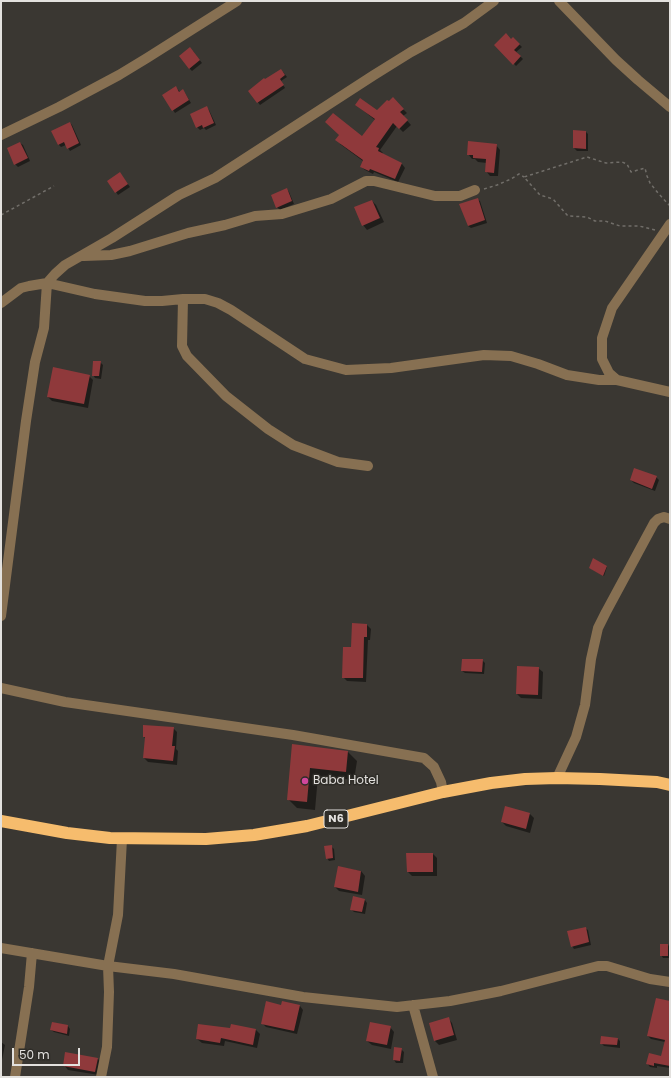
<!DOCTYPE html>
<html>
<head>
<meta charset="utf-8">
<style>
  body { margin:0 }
  #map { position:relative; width:671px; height:1078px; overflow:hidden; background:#3a3732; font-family:Poppins,sans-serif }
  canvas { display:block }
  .frame { position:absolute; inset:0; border:2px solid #e3e1de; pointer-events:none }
  .scale { position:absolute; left:12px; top:1048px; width:68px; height:18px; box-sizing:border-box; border:2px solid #e3e1de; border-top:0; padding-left:5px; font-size:12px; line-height:14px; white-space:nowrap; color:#e3e1de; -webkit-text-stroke:3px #2f2d28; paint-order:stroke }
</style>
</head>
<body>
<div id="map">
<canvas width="671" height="1078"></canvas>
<div class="frame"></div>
<div class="scale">50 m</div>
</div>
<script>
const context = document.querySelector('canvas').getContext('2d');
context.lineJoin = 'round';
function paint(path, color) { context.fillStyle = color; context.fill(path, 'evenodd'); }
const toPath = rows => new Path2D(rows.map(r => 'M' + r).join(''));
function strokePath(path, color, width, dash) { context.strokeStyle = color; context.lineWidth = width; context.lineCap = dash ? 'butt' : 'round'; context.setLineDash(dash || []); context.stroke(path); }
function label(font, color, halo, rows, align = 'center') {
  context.font = font + ' Poppins,sans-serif'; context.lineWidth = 3; context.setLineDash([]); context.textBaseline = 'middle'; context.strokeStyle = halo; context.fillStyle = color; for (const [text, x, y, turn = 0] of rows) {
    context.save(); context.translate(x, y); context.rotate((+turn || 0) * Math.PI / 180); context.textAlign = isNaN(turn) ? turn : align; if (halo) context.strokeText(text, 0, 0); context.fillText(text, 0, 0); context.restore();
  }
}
paint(toPath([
  [513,38,522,47,516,52,523,59,516,66,496,45,511,40],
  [193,51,202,63,192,71,189,68],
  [283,72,287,77,281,81,285,88,260,105,249,91],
  [176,87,180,92,185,93,191,103,175,113,173,110],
  [393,99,407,113,403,116,411,125,403,132,397,126,380,150,383,153,382,154,402,164,405,168,398,182,374,172,373,174,365,170,361,167,363,161,340,144,363,137,375,120,360,108,377,112],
  [206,107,209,110,216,125,206,130,204,128,200,130,197,127],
  [70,123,72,125,81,145,70,151,66,145,61,147,59,145,52,132],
  [586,132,588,134,588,151,577,151,574,148],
  [20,143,23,145,30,161,18,167,15,164],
  [496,145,500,150,498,176,490,176,486,171,487,163,478,162,475,159,472,159,468,154],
  [122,176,130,187,118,195,116,192],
  [287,189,289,192,294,204,280,210,277,207],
  [477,199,480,201,487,223,471,228,468,226],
  [372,201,376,205,384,222,367,230,363,225],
  [100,362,103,365,101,379,95,378,93,375],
  [89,376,93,380,88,408,52,401,48,397],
  [656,477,659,480,655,491,634,483,631,480],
  [606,566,607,567,604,576,590,568],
  [367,625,371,629,370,640,368,640,366,682,347,681,343,677,352,648],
  [482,660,485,663,484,674,465,673,462,671],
  [538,668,543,672,542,699,521,698,517,694],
  [173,728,177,732,176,749,178,751,177,765,148,762,144,758,146,739,144,737],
  [293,745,348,752,357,761,354,780,318,776,315,810,297,808,288,799],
  [530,814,534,818,530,833,506,826,502,822],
  [331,846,334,849,335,860,329,861,327,858],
  [433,854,437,858,437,876,412,876,408,872],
  [339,867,361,871,365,876,362,895,339,891,335,887],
  [365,900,367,903,365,914,354,912,351,909],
  [585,928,588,930,591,945,574,949,572,946],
  [668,945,670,947,670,958,663,958,661,955],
  [670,1002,670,1068,657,1066,657,1068,650,1067,647,1063,662,1057,665,1042,651,1039,648,1036],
  [282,1006,300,1006,303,1010,297,1034,266,1027,262,1023],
  [448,1018,452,1023,457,1040,439,1045,435,1041],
  [68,1026,70,1029,69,1036,54,1032,51,1030],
  [390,1027,394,1032,391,1049,372,1045,367,1041],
  [231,1029,256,1030,260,1034,257,1048,225,1041,224,1046,202,1043,197,1039],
  [618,1039,620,1041,620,1048,604,1046,602,1044],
  [1,1042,5,1045,2,1060,1,1060],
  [401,1049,404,1052,403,1063,396,1063,394,1060],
  [98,1059,102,1063,99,1075,68,1070,64,1065]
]), '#0007');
paint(toPath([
  [506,33,511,39,513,37,520,44,514,50,521,56,513,65,494,45],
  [190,47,200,60,189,69,179,56],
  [281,69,285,75,280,79,284,85,257,103,248,91,264,78,265,79],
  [176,86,179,92,183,89,189,100,172,111,162,95],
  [393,97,404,109,400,112,408,120,399,129,393,123,376,147,379,148,378,151,402,163,395,179,370,169,369,171,360,167,363,160,335,140,339,135,325,122,333,113,362,136,375,119,355,105,360,98,377,110,387,100,389,101],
  [207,106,214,123,203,128,202,125,196,128,190,114],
  [70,122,79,143,67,149,64,142,58,145,51,131],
  [573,130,586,131,586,149,573,148],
  [468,141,497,144,494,173,485,172,486,159,473,158,473,155,467,155],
  [20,142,28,158,14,165,7,148],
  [120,172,128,184,115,193,107,181],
  [287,188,292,201,276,208,271,195],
  [478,198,485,220,468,226,459,204],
  [372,200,380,218,362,226,354,207],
  [93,361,101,361,99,376,92,376],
  [53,367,90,375,84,404,47,397],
  [634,468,657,476,652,489,630,480],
  [593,558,607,566,603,576,589,568],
  [352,623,367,624,367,637,364,637,363,678,342,678,343,647,351,647],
  [462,659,483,659,482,672,461,671],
  [517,666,539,667,538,695,516,694],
  [143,725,174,727,172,746,175,746,173,761,143,758,145,737,143,737],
  [292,744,348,751,346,772,310,768,307,802,287,800],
  [505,806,530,813,526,829,501,822],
  [332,845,333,858,326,859,324,846],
  [406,853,433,853,433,872,407,872],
  [338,866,361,871,358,892,334,887],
  [353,896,365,899,362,912,350,910],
  [586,927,589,942,571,947,567,931],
  [660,944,668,944,668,956,660,956],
  [656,998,670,1001,670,1066,654,1063,654,1066,646,1064,649,1053,661,1056,665,1040,647,1036],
  [266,1001,281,1005,282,1001,300,1005,294,1031,261,1024],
  [449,1017,454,1035,434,1041,429,1023],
  [52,1022,68,1025,67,1034,50,1030],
  [370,1022,391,1026,387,1045,366,1041],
  [198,1024,230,1028,231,1024,256,1029,253,1045,221,1038,220,1043,196,1039],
  [601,1036,618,1038,617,1045,600,1044],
  [394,1047,402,1048,400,1061,393,1060],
  [65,1052,98,1058,95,1072,63,1066]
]), '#8f393b');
strokePath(toPath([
  [484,189,497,185,511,179,519,174,524,177],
  [1,215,54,186],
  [655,230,639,226,620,226,605,221,595,221,587,217,568,216,553,199,540,195,524,177,587,157,606,163,622,162,627,164,631,172,645,168,647,176,650,183,658,193,670,206]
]), '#716e69', 1.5, [3, 3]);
strokePath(toPath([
  [559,1,616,60,638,80,670,107],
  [1,135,59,107,119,75,147,58,237,1],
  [670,224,612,308,602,338,602,359,609,373,617,380,670,392],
  [84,256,111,255,130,251,188,233,225,225,255,216,282,214,331,199,366,181,374,181,435,196,460,196,475,190],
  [183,299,182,346,187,356,226,396,268,429,293,445,338,462,368,466],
  [1,303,21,288,29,286,47,283,95,294,145,301,162,301,183,299,205,299,218,303,231,310,305,359,346,370,391,368,484,355,511,356,538,364,567,375,599,380,617,380],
  [1,616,26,421,35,362,44,328,47,283,55,274,65,265,112,238,179,195,215,178,374,75,411,52,464,23,494,1],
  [1,688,65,702,293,735,424,758,434,767,441,782,443,792],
  [557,778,576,737,585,705,591,659,598,628,606,612,654,523,658,519,664,517,670,519],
  [1,948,108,966,174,974,303,997,397,1007,450,1001,501,991,598,966,607,966,650,979,670,982],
  [413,1005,433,1077],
  [15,1077,29,987,32,953],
  [101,1077,107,1047,109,992,108,966,118,915,122,839]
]), '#877052', 10);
strokePath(toPath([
  [1,821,67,833,110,838,206,839,254,835,307,826,443,792,491,783,525,779,557,778,600,779,657,782,670,785]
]), '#f6bc6d', 12);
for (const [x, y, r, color] of [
  [305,781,4,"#d1479c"]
]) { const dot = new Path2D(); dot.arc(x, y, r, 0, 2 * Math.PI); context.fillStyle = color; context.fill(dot); strokePath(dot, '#2f2d28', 1.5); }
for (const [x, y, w] of [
  [336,819,24]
]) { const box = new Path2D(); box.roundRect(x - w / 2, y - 9, w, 18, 3); context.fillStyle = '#2f2d28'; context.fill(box); strokePath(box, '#e3e1de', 1); }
label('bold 11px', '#e3e1de', null, [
  ["N6",336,819]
]);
label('12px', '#e3e1de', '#2f2d28', [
  ["Baba Hotel",313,781]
], 'left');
</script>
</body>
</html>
